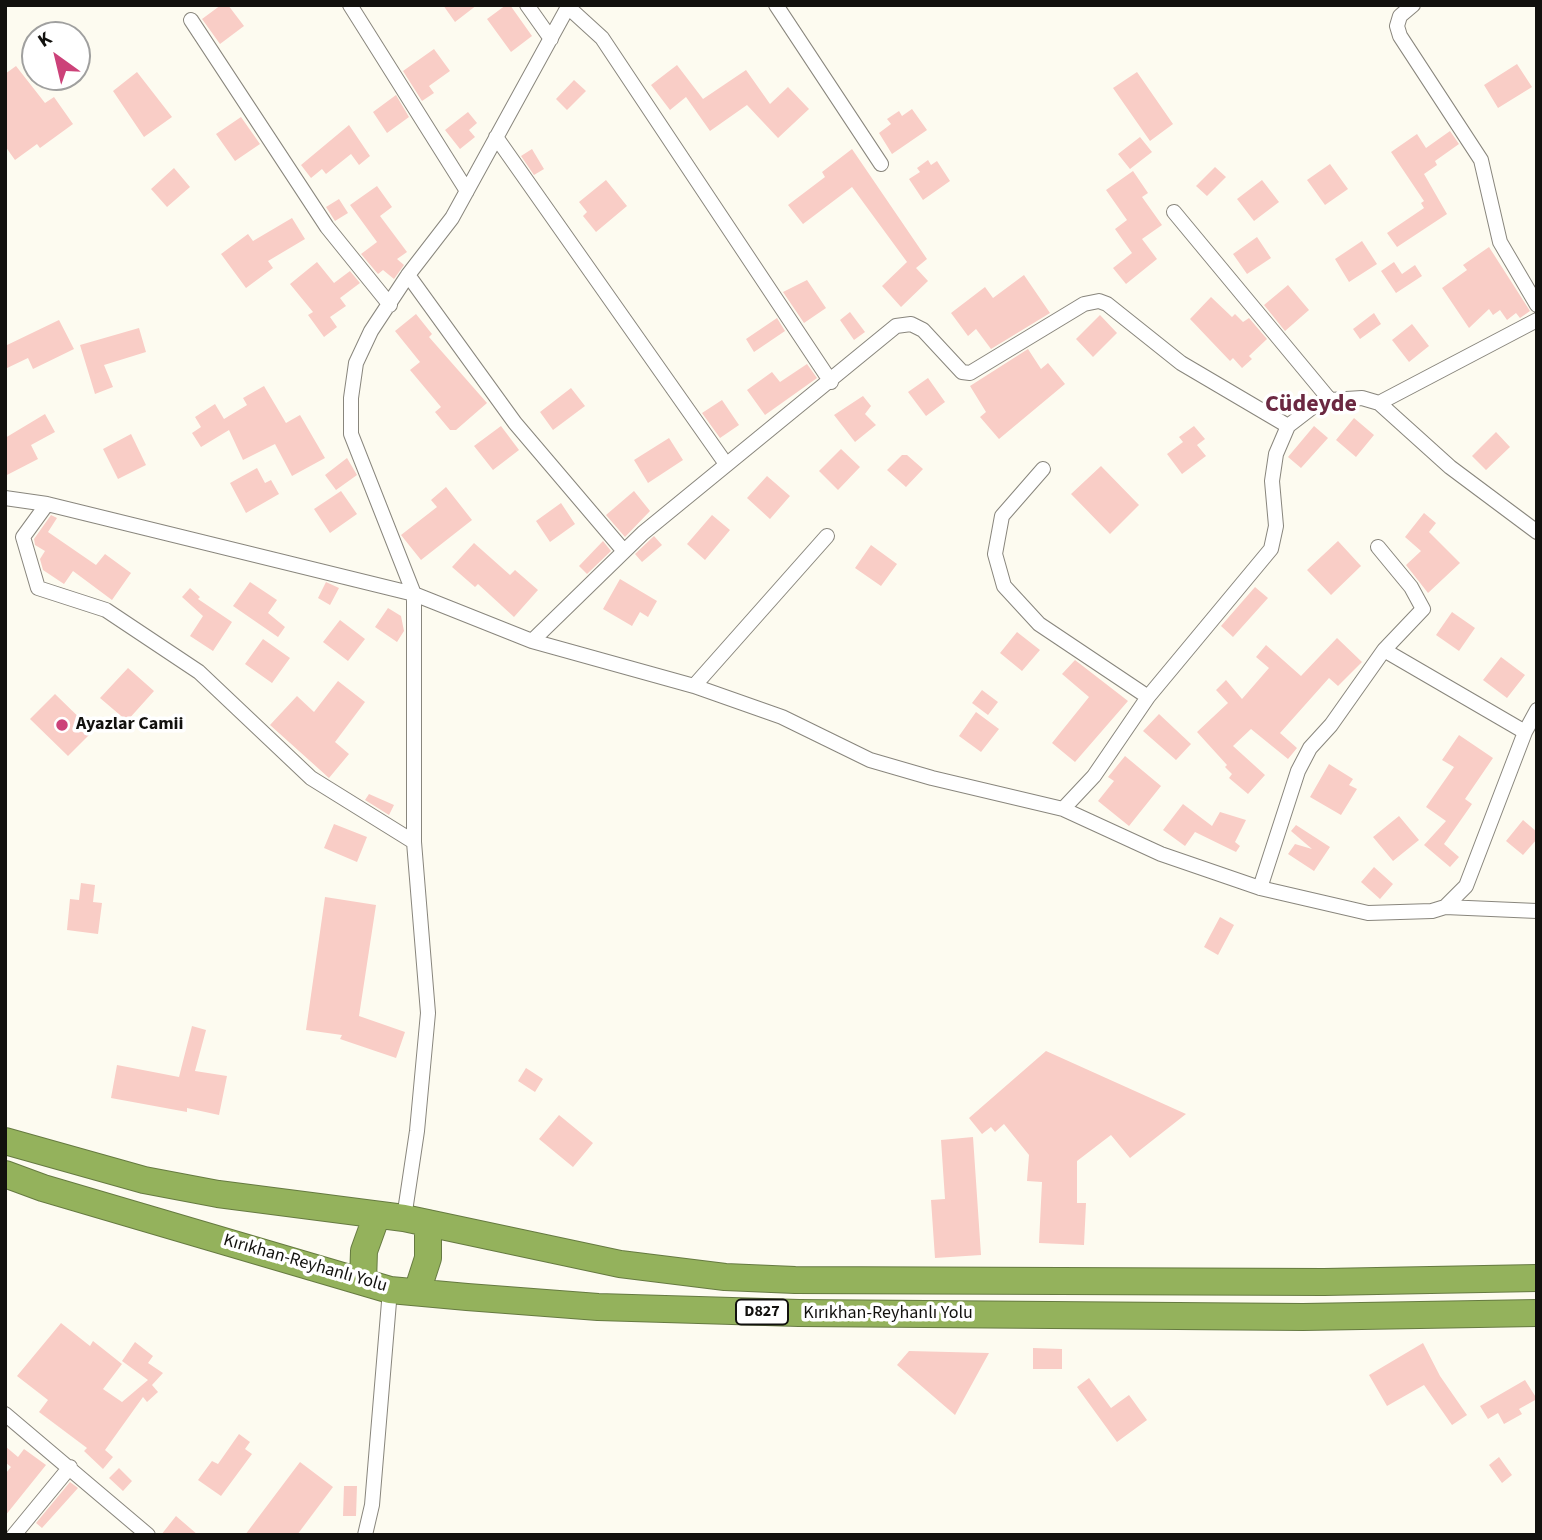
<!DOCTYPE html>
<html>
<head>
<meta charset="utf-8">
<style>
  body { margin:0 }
  #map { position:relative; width:1542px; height:1540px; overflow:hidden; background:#fdfbf0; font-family:"Source Sans 3",sans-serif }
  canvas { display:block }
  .frame { position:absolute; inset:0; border:7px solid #12110e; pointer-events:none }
  .north { position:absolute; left:21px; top:21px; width:70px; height:70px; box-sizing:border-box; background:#fff; border:2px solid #a0a09f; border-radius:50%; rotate:326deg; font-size:19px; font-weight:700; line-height:28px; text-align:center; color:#12110e }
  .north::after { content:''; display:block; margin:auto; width:24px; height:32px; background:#cc4279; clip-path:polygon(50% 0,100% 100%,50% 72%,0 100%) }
</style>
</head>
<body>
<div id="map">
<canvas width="1542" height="1540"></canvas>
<div class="frame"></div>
<div class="north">K</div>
</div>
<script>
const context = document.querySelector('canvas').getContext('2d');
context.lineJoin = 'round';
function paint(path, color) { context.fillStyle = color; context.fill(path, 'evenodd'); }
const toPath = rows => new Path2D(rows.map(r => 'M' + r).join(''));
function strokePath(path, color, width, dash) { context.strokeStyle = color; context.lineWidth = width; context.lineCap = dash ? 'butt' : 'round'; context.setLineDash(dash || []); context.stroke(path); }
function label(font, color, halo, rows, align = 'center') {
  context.font = font + ' "Source Sans 3",sans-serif'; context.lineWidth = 7; context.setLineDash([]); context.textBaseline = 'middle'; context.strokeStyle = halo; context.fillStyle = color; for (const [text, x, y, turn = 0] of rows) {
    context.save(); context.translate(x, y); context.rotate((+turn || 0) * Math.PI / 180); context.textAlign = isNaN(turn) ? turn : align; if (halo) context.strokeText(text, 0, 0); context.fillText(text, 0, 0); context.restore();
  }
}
paint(toPath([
  [221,5,228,5,244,26,220,44,202,19],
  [443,5,477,5,455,22],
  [506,5,510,5,532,36,511,52,487,19],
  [434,49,450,71,429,86,434,93,422,101,403,71],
  [1517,64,1532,87,1498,108,1484,85],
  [677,65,703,99,746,70,770,104,788,87,809,109,778,138,747,105,710,131,686,97,670,110,651,85],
  [16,66,45,103,54,97,73,124,40,148,37,144,15,160,5,146,5,74],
  [137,72,172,117,144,137,113,91],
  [1137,72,1173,124,1150,141,1113,88],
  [574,80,586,91,567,110,556,99],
  [396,95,409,117,387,133,373,112],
  [912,109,927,130,892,154,879,133,891,124,887,119,899,111,902,116],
  [468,112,477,123,469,130,475,137,460,149,445,130],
  [241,117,260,144,235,161,216,134],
  [349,125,370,156,359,165,351,154,326,174,322,169,311,178,301,165],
  [1450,131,1459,144,1435,161,1437,165,1424,174,1447,214,1397,247,1387,233,1424,208,1421,203,1424,201,1391,152,1417,134,1426,148],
  [1140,137,1152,152,1130,169,1118,154],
  [532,149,544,169,534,175,521,156],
  [852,149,927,259,916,268,928,281,901,307,882,286,907,262,852,187,803,224,788,205,825,177,822,172],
  [928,160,931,165,937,161,950,181,923,200,909,179,920,172,917,168],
  [1330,164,1348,189,1325,205,1307,180],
  [1215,167,1226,177,1207,196,1196,186],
  [174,168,190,187,167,207,151,189],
  [1133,171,1148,193,1142,197,1162,225,1142,239,1157,259,1126,284,1113,268,1132,253,1115,229,1127,220,1106,190],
  [606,180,627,206,596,232,583,216,587,212,579,202],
  [1262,180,1279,202,1254,221,1237,199],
  [377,186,392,207,380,216,407,252,397,259,404,265,394,279,383,270,378,274,361,254,377,242,350,205],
  [339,199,348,213,335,221,326,207],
  [292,218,305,239,268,261,273,268,246,288,221,254,248,234,253,241],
  [1257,237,1271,258,1247,274,1233,254],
  [1362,241,1377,264,1349,282,1335,259],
  [1489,247,1530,311,1520,318,1516,313,1507,320,1500,310,1493,315,1489,309,1469,328,1442,288,1467,270,1463,265],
  [317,262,334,283,350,271,360,283,340,298,346,306,330,317,337,327,324,337,308,315,313,312,290,284],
  [1394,262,1402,274,1415,265,1422,276,1396,293,1381,271],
  [1024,275,1050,313,991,349,976,329,968,336,951,313,985,287,993,298],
  [807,280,826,308,804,323,783,292],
  [1288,285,1309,310,1285,331,1264,305],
  [1211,297,1232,317,1235,314,1243,322,1249,318,1267,339,1249,356,1252,359,1242,368,1233,358,1230,361,1190,319],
  [850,312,865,332,854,340,840,320],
  [1374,313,1381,324,1360,339,1353,329],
  [416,314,432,334,429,337,487,403,456,430,450,430,435,412,441,407,410,370,420,362,395,331],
  [1100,315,1117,333,1093,357,1076,339],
  [777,318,785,331,754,352,746,339],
  [59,320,74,349,33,369,28,358,5,369,5,346],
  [1412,324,1429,346,1409,362,1392,340],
  [139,328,146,352,104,365,113,387,95,394,80,345],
  [1028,349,1041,369,1048,363,1065,384,999,439,980,417,986,412,970,386],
  [807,364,817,378,765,415,747,390,772,372,780,382],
  [928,378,945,402,926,416,908,392],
  [264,386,286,423,300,415,325,458,292,476,275,444,243,460,229,430,201,447,192,433,201,427,195,417,215,404,224,419,247,405,243,398],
  [571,388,585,406,553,430,540,412],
  [863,396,871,406,865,414,876,425,855,442,834,415],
  [722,400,739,425,720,438,702,413],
  [45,414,55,432,31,445,38,459,5,476,5,438],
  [1354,418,1374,435,1356,457,1336,440],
  [501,426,519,450,493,470,474,446],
  [1194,426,1205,439,1197,445,1206,456,1182,474,1167,454,1183,442,1179,437],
  [1314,426,1328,438,1301,468,1288,457],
  [1496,432,1510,447,1486,470,1472,456],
  [131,434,146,465,118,479,103,449],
  [669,438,683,460,648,483,634,460],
  [841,449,860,467,838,490,819,471],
  [902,455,907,455,923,469,906,487,887,470],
  [347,458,357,475,336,490,325,475],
  [1101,466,1139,505,1110,534,1071,494],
  [257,468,265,483,271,480,279,494,246,513,230,483],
  [767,476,790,496,770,519,747,498],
  [446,487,472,520,421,560,401,535,437,507,431,500],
  [341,491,357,514,330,533,314,509],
  [634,491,650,511,625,537,606,515],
  [561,503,575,524,550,542,536,521],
  [1424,513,1436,523,1429,532,1460,563,1428,593,1406,565,1421,551,1405,537],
  [51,515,57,518,48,532,96,565,105,554,131,573,112,600,73,571,64,584,43,570,40,559,45,551,35,545,34,539],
  [712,515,730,530,705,560,687,544],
  [654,536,662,545,642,562,635,554],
  [603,541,611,551,587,574,579,566],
  [1338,541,1361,566,1331,595,1307,570],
  [474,543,510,575,515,570,538,590,514,617,478,584,475,587,452,567],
  [871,545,897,564,881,586,855,568],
  [620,579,657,601,648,617,640,612,632,626,603,609],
  [250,582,277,600,268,613,285,627,278,637,233,606],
  [326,582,339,588,330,605,318,598],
  [1255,587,1268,598,1233,637,1221,626],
  [190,588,200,597,198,599,232,622,213,651,190,636,203,616,182,597],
  [388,608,401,616,404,631,397,642,375,627],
  [1452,612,1475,628,1459,651,1436,635],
  [340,620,365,639,348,661,323,642],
  [1017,632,1040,650,1022,671,1000,653],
  [1337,638,1362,662,1338,686,1329,678,1280,733,1297,748,1288,759,1251,729,1233,746,1265,775,1248,794,1229,778,1232,774,1225,767,1227,765,1197,732,1228,703,1216,690,1226,680,1242,699,1269,668,1256,657,1266,645,1301,676],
  [263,639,290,658,272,683,245,664],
  [1501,657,1525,675,1507,698,1483,680],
  [1075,660,1128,701,1075,762,1052,743,1089,697,1062,674],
  [128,668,154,691,127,721,100,698],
  [338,681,365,702,335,742,349,754,329,778,270,725,297,696,314,712],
  [982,690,998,702,988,715,972,703],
  [55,694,93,731,68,756,30,719],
  [976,712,999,729,981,752,959,736],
  [1159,714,1191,744,1176,760,1143,731],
  [1459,735,1493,758,1465,799,1472,804,1444,844,1459,857,1450,867,1424,845,1446,821,1426,807,1454,767,1442,760],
  [1125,756,1161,786,1129,826,1098,801,1114,781,1108,777],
  [1329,764,1353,779,1349,785,1357,789,1341,815,1310,797],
  [369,794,394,805,389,815,365,800],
  [1183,804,1212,826,1220,812,1246,820,1235,842,1240,846,1236,852,1195,832,1185,846,1163,830],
  [1399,816,1419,840,1393,861,1373,837],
  [1523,820,1537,832,1537,839,1523,855,1506,841],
  [334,824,367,837,357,862,324,848],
  [1296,825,1330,847,1314,871,1288,854,1295,844,1312,849,1291,831],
  [1374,867,1393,884,1380,899,1361,882],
  [81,883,95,885,93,902,102,903,98,934,67,930,70,899,79,900],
  [325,897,376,905,359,1016,405,1032,396,1058,340,1039,342,1035,306,1030],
  [1220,917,1234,925,1218,955,1204,947],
  [192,1026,206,1030,195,1071,227,1076,219,1115,187,1108,187,1112,111,1098,117,1065,179,1077],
  [1046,1051,1186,1114,1130,1158,1111,1135,1077,1161,1077,1203,1086,1203,1084,1245,1039,1243,1042,1182,1027,1181,1029,1155,1004,1124,995,1132,991,1127,982,1134,969,1118],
  [526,1068,543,1079,535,1092,518,1081],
  [559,1115,593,1143,573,1167,539,1139],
  [973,1137,981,1255,935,1258,931,1200,945,1199,941,1140],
  [61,1323,90,1346,93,1341,122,1364,103,1389,122,1402,148,1380,122,1361,135,1342,153,1356,148,1363,163,1373,152,1385,158,1392,147,1402,143,1397,105,1450,113,1457,103,1469,84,1451,87,1448,39,1412,48,1400,17,1376],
  [1423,1343,1440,1376,1467,1415,1452,1425,1424,1385,1387,1406,1369,1375],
  [1033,1348,1062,1349,1062,1369,1033,1369],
  [909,1351,989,1353,955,1415,897,1365],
  [1089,1378,1111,1408,1129,1395,1147,1420,1117,1442,1077,1387],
  [1525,1380,1537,1399,1519,1409,1522,1414,1504,1424,1498,1413,1488,1419,1480,1406],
  [239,1434,250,1442,245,1449,252,1454,221,1496,198,1480,212,1461,218,1464],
  [5,1446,18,1457,24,1449,46,1465,5,1516,5,1474,11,1467,5,1462],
  [1499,1457,1512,1475,1502,1483,1489,1465],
  [300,1462,333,1487,297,1535,245,1535],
  [119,1468,132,1481,123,1491,109,1478],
  [70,1482,78,1488,42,1528,36,1523],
  [344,1486,357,1486,356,1516,343,1516],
  [176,1516,198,1535,161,1535]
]), '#f9cdc6');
const street = toPath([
  [350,5,467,191],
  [527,5,551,39],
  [569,5,452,218,408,275,371,331,356,363,351,398,351,434,414,594,532,641,694,686,782,717,870,760,932,778,1063,809,1161,854,1260,888,1368,913,1432,911,1445,907,1466,886,1525,732,1537,710],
  [776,5,881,164],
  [1413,5,1400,16,1397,26,1400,36,1481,160,1500,242,1537,305],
  [568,7,602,38,831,382],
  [191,20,327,227,390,305],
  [496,137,726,464],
  [1174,212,1330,400],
  [408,275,515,423,623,550],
  [1379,403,1450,467,1537,532],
  [1043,469,1002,516,995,554,1004,586,1039,624,1148,697],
  [5,498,47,504,414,594,414,842,428,1013,417,1131,404,1218],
  [47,504,23,537,38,588,106,610,199,672,311,778,414,842],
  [532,641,643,533,896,326,911,324,923,330,962,372,970,373,1084,304,1099,301,1107,304,1181,363,1288,426],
  [1384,650,1525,732],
  [694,686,827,536],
  [1063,809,1094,776,1148,697,1271,549,1276,526,1272,481,1276,454,1288,426,1314,406,1330,400,1362,398,1379,403,1537,320],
  [1260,888,1298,771,1310,748,1331,725,1384,650,1423,609,1411,587,1378,547],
  [1445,907,1537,911],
  [5,1414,148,1535],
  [14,1535,70,1467],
  [365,1535,372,1505,390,1290]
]);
const highway = toPath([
  [5,1141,144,1180,218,1194,404,1218,620,1264,725,1277,795,1280,1324,1282,1537,1278],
  [5,1174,43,1188,390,1290,467,1297,598,1307,799,1313,1303,1317,1537,1313],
  [363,1282,364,1251,377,1215],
  [417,1292,428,1258,428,1223]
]);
strokePath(street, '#89867d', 16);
strokePath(highway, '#667a41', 28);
strokePath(street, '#fff', 14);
strokePath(highway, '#94b25c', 26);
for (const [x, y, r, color] of [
  [62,725,7,"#cc4279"]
]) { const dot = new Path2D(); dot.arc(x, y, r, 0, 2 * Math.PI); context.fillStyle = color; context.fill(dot); strokePath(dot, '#fff', 2.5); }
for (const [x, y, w] of [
  [762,1312,52]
]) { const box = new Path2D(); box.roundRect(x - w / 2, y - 12.5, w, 25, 5); context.fillStyle = '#fff'; context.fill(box); strokePath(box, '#12110e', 2); }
label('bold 16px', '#12110e', null, [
  ["D827",762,1312]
]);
label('bold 18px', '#12110e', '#fff', [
  ["Ayazlar Camii",76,725]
], 'left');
label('18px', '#12110e', '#fff', [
  ["Kırıkhan-Reyhanlı Yolu",305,1264,16],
  ["Kırıkhan-Reyhanlı Yolu",888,1314]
]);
label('bold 24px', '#6b2841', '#fff', [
  ["Cüdeyde",1311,406]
]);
</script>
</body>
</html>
